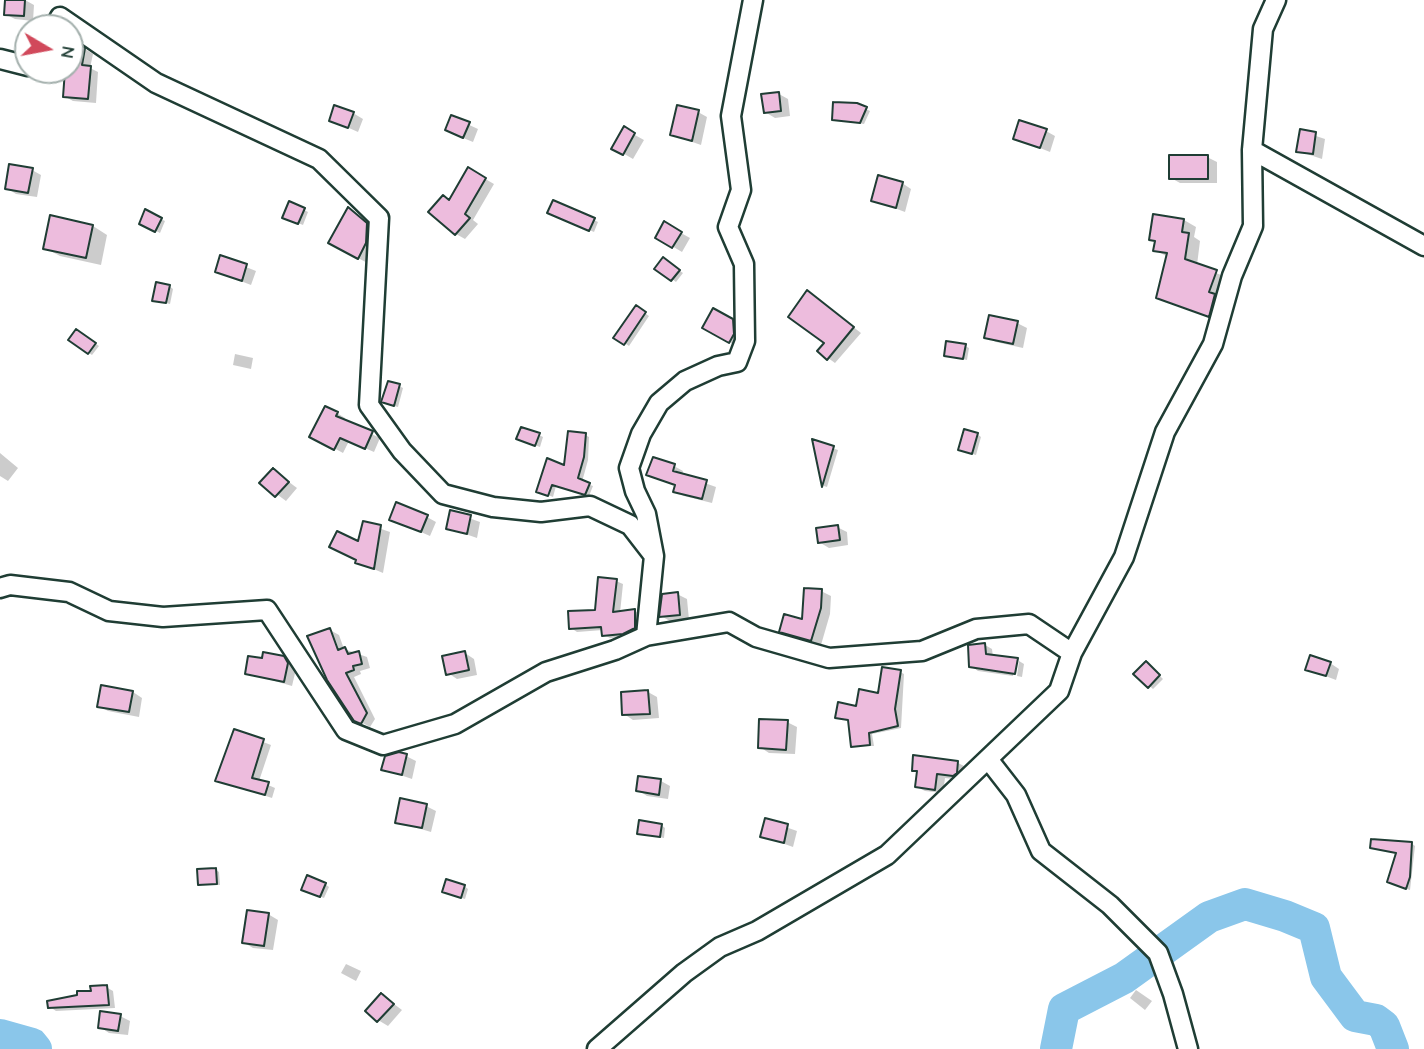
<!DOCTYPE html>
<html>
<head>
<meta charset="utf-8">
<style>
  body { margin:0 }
  #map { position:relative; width:1424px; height:1049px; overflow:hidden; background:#fff; font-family:"Comic Neue",sans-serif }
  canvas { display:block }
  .north { position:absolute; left:14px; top:14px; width:70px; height:70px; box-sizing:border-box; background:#fff; border:2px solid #a5b1ae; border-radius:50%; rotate:100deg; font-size:19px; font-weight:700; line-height:28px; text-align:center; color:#1f3d34 }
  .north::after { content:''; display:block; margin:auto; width:24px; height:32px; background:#d1495b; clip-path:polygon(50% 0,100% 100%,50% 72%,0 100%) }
</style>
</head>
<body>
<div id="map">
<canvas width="1424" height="1049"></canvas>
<div class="north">N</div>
</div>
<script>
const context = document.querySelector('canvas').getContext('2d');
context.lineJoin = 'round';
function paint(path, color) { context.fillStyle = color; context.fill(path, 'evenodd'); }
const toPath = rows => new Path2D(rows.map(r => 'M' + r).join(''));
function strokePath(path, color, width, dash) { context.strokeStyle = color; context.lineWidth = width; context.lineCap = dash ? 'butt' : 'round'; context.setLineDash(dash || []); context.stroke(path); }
paint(toPath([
  [6,0,25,0,34,5,33,21,15,19,5,14],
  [82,47,93,54,90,68,98,72,96,103,73,101,64,96,66,70,70,70],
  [779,94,788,99,790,116,775,118,765,112],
  [857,105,870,111,864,124,834,119],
  [698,112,707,117,701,145,672,135],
  [353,113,363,119,358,132,331,120],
  [452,117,478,129,473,142,456,135],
  [624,129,644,140,633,159,614,148],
  [1046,131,1055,136,1050,152,1015,138],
  [1301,131,1325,139,1322,159,1298,151],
  [1207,157,1217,162,1217,183,1180,183,1171,178],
  [468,169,494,184,473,220,478,224,465,239,456,234,450,201],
  [32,170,41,175,37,197,16,194,7,188],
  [902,183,911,189,905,212,873,200],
  [290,203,308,212,303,225,288,219],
  [348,210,381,232,373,266,345,251],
  [146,212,165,221,160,233,141,223],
  [553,214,594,220,598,222,594,232],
  [1154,216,1184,220,1196,227,1194,237,1200,241,1197,265,1228,278,1221,322,1158,297,1168,257,1155,250,1156,242,1151,239],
  [665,224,690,238,682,252,657,237],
  [93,226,107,235,101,265,60,256,45,248],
  [221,257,256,271,251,285,217,272],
  [667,262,683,273,676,282,657,268],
  [169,286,173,289,170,304,154,300],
  [815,297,861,333,835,363,828,358],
  [636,307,649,316,629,346,616,337],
  [714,310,742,326,738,347,704,328],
  [1017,323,1027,328,1023,348,996,342,986,337],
  [81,333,99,346,92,355,89,353],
  [965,346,969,348,967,360,946,355],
  [235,354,253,358,251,369,233,365],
  [399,386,403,388,398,407,387,404],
  [337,413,345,418,344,421,380,438,374,452,349,441,343,453,312,436],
  [977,434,981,437,976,455,960,450],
  [539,435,543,437,540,447,523,441],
  [585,435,589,437,588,460,582,482,593,486,589,496,556,486,553,497,536,490,548,461,565,468],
  [815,442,838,450,827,487,824,486],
  [0,453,18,468,8,481,0,476],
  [674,466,683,471,682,475,716,487,712,503,684,496,675,491,676,486,648,475],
  [273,470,297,488,286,501,262,483],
  [452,512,480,522,477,538,448,528],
  [427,517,436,522,430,536,391,519],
  [364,523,390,532,383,573,357,562],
  [837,527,847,532,848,545,829,548,819,542],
  [616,581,623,584,620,613,635,611,641,615,641,632,630,637,610,638,604,635,603,630,577,632,571,628,596,612],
  [821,591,831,596,830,614,821,645,781,631,803,621],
  [677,594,687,599,689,620,670,621,661,616],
  [330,630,339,635,344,649,367,657,370,668,360,671,361,674,354,677,375,719,370,727,355,719],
  [985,645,992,649,993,657,1016,660,1013,676,978,671,971,666],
  [465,653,474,659,477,675,457,679,448,673],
  [283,658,296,669,292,686,247,673],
  [1019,661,1024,664,1022,677,1017,676],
  [1330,663,1339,669,1336,680,1307,669],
  [1150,666,1163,679,1153,689,1136,674],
  [900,672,904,674,901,728,872,734,874,746,853,746,850,721,837,717,879,695],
  [133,692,142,698,139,717,108,711,99,706],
  [648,692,657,697,659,718,633,720,624,714],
  [787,722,797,727,795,754,769,753,760,747],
  [235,731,271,745,259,781,275,788,272,798,217,780],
  [406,756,416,761,412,779,383,769],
  [915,757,958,763,966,767,961,780,945,778,943,793,925,791,917,787,919,773,913,770],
  [661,781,670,786,668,799,647,796,638,790],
  [426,806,436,811,431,832,397,822],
  [766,820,797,831,793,847,762,836],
  [661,825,665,828,664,838,639,833],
  [1411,843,1415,846,1410,890,1393,884,1398,854,1372,848],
  [215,869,219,872,220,885,200,884],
  [325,884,329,887,324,898,307,891],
  [464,886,468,889,465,899,444,892],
  [268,914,278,920,273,950,253,948,243,942],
  [346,964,361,971,356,981,341,973],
  [106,987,113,991,115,1008,56,1011,50,1007],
  [1136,990,1152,1001,1145,1010,1130,998],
  [382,995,402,1010,388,1026,378,1020],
  [120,1016,130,1021,128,1035,109,1033,100,1027]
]), '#0003');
strokePath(toPath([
  [0,1035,32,1044,36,1049],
  [1056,1049,1064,1009,1124,978,1209,917,1245,904,1285,916,1314,928,1326,977,1355,1016,1376,1020,1384,1026,1393,1049]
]), '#8ac6ea', 32);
const building = toPath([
  [5,0,25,0,24,16,4,15,5,0],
  [73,40,85,48,82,65,91,66,88,99,63,97,65,70,70,70,73,40],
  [779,92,781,111,764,113,761,94,779,92],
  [833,102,857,103,867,107,860,123,832,120,833,102],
  [334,105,354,112,348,128,329,121,334,105],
  [677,105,699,110,692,141,670,135,677,105],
  [451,115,470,122,463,138,445,130,451,115],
  [1019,120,1047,129,1040,148,1013,139,1019,120],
  [624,126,635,133,623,155,611,149,624,126],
  [1300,129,1316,132,1313,154,1296,152,1300,129],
  [1169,155,1208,155,1208,179,1169,179,1169,155],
  [9,164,33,168,28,193,5,189,9,164],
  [468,167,486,178,465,214,470,218,455,235,428,212,443,195,449,200,468,167],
  [878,175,903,182,896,208,871,201,878,175],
  [553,200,595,218,589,231,547,213,553,200],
  [289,201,305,208,298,224,282,218,289,201],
  [348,207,367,223,366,243,358,259,328,243,348,207],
  [145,209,162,218,155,232,139,224,145,209],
  [1153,214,1184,219,1182,232,1189,233,1185,259,1217,270,1209,292,1215,294,1209,317,1156,298,1167,253,1153,251,1155,241,1149,240,1153,214],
  [50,215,93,225,86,258,43,249,50,215],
  [664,221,682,232,672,248,655,238,664,221],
  [220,255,247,264,242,281,215,272,220,255],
  [663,257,680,270,671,281,654,269,663,257],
  [156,282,170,285,166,303,152,301,156,282],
  [807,290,854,327,827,360,817,351,824,343,788,317,807,290],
  [636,305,646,312,624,345,613,338,636,305],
  [713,308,733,319,734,334,729,343,702,328,713,308],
  [989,315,1018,321,1013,344,984,338,989,315],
  [76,329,96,343,88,354,68,340,76,329],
  [946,341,966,344,963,359,944,356,946,341],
  [388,381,400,384,394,406,381,402,388,381],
  [325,406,338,412,336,416,373,431,365,449,340,438,334,450,309,437,325,406],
  [521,427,540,433,535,446,516,439,521,427],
  [964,429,978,433,972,454,958,450,964,429],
  [568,431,586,433,584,457,578,478,590,483,585,495,552,485,548,496,536,492,547,458,564,465,568,431],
  [812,439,834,446,822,487,812,439],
  [653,457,675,464,673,471,707,480,702,499,673,492,675,485,646,475,653,457],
  [273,468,289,482,275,497,259,483,273,468],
  [396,502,428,515,421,532,389,520,396,502],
  [450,510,471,515,467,534,446,529,450,510],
  [363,521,381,525,374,569,355,563,356,560,329,547,337,531,358,541,363,521],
  [838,525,840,540,818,543,816,528,838,525],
  [598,577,617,579,613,612,635,609,635,628,623,634,602,636,601,627,569,629,568,611,595,610,598,577],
  [804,588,822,589,821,608,811,641,779,632,784,614,802,619,804,588],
  [678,592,680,615,659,617,662,594,678,592],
  [330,628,338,650,345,647,348,654,359,651,362,664,353,666,354,670,346,673,367,713,361,724,354,721,327,680,307,636,330,628],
  [985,643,986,654,1018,658,1015,674,969,667,968,645,985,643],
  [465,651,469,670,446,675,442,656,465,651],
  [263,652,284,656,288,663,284,682,245,674,248,656,262,658,263,652],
  [1310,655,1331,662,1326,676,1305,670,1310,655],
  [1146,661,1160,675,1148,688,1133,674,1146,661],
  [882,667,901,670,895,709,898,726,869,733,870,745,851,747,848,720,835,718,838,702,856,706,859,689,878,693,882,667],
  [101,685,133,691,129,712,97,707,101,685],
  [648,690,650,714,622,715,621,692,648,690],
  [759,719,788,720,786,750,758,748,759,719],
  [234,729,264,739,252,778,269,782,265,795,215,781,234,729],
  [399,752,407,754,402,775,381,770,385,756,399,752],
  [913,755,958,761,957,773,953,776,937,774,935,790,915,787,917,771,912,771,913,755],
  [638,776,661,779,659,795,636,791,638,776],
  [400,798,427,804,422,828,395,823,400,798],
  [765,818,788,824,784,843,760,837,765,818],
  [639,820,662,824,660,837,637,834,639,820],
  [1371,839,1412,842,1410,877,1406,889,1387,882,1396,853,1370,848,1371,839],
  [216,868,217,884,198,885,197,869,216,868],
  [307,875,326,883,320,897,301,890,307,875],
  [446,879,465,885,461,898,442,892,446,879],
  [247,910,269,913,264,946,242,943,247,910],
  [107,985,109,1005,48,1008,47,1001,77,995,77,991,91,991,90,986,107,985],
  [381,993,394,1004,377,1022,365,1011,381,993],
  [100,1011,121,1014,118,1031,98,1028,100,1011]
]);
paint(building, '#edbcdd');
strokePath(building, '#1f3d34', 2);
const street = toPath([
  [54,28,60,17,156,83,319,159,379,218,369,405,402,451,443,494,493,507,541,512,590,506,630,525,654,556],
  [0,59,28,66],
  [1252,150,1424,246],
  [0,588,10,585,69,592,109,611,163,617,267,610,346,730,383,745,455,724,546,672,615,650,646,636,729,622,756,637,829,658,922,651,976,629,1029,624,1072,653],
  [646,636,654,556,646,514,635,491,629,468,641,434,659,403,685,381,718,366,737,362,745,341,744,264,728,227,741,190,731,116,753,0],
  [988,759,1016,795,1041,851,1110,905,1158,953,1173,994,1188,1049],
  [597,1049,684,973,720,947,757,931,887,855,1059,691,1072,653,1124,557,1165,432,1213,344,1232,276,1253,226,1252,150,1263,29,1276,0]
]);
strokePath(street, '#1f3d34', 23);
strokePath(street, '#fff', 18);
</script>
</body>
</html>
